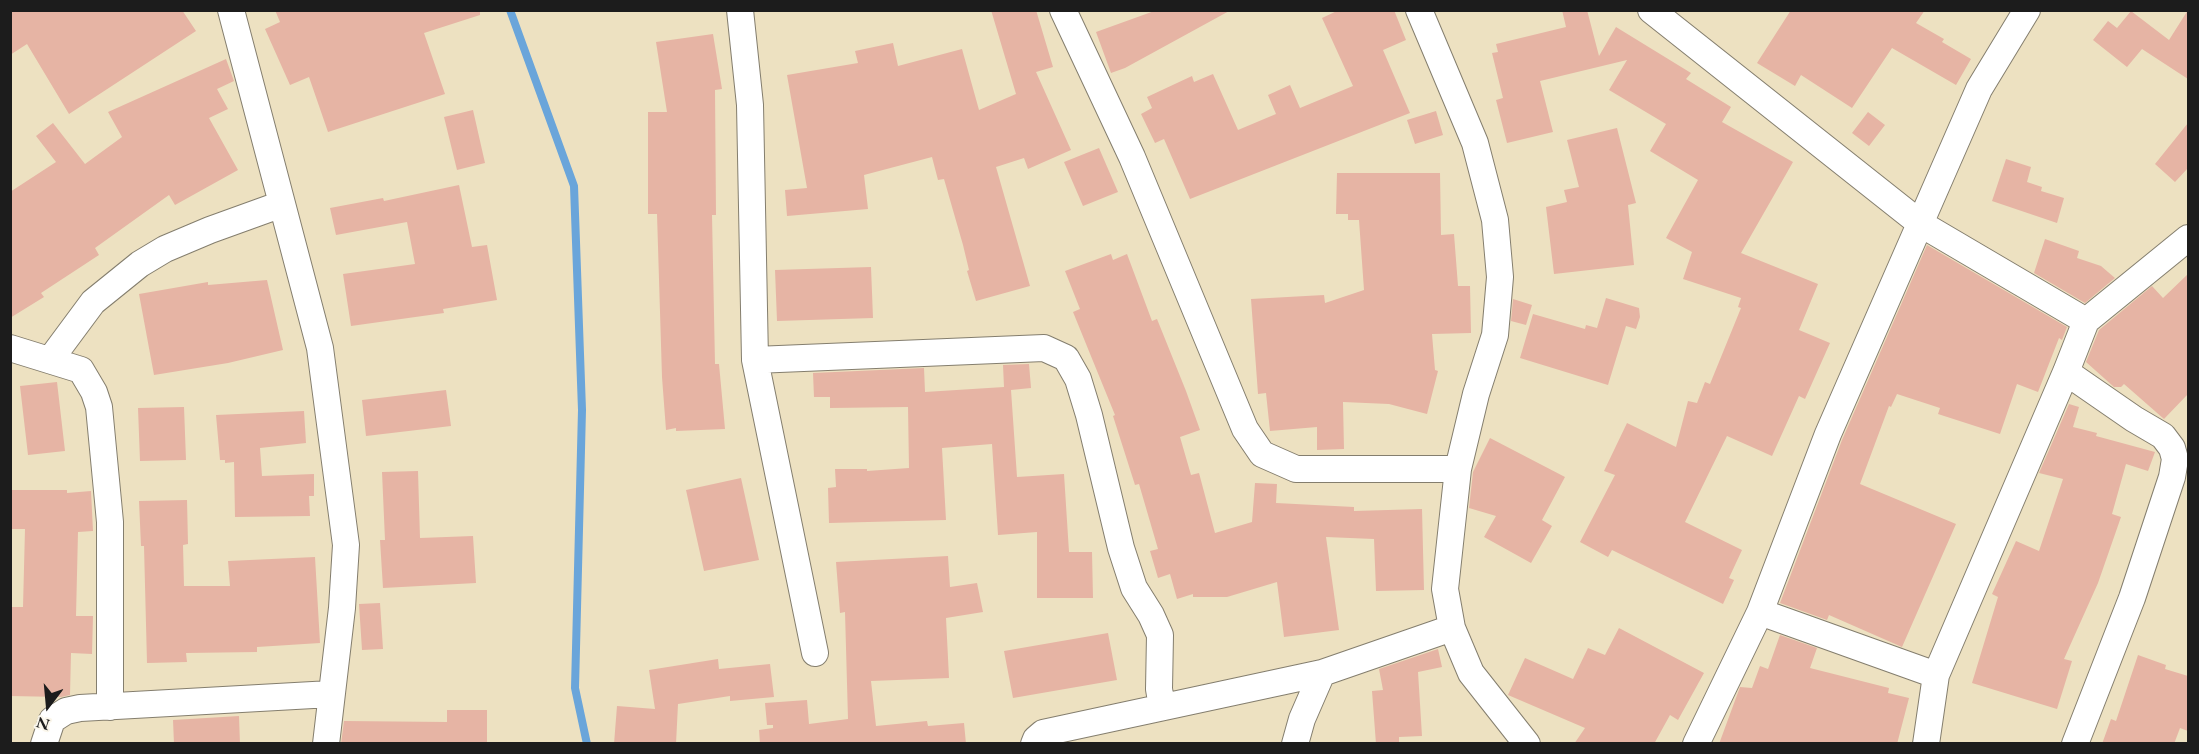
<!DOCTYPE html>
<html>
<head>
<meta charset="utf-8">
<style>
  body { margin:0 }
  #map { position:relative; width:2199px; height:754px; overflow:hidden; background:#ede1c1; font-family:"EB Garamond",serif }
  canvas { display:block }
  .frame { position:absolute; inset:0; border:12px solid #1c1c1c; pointer-events:none }
  .north { position:absolute; left:18px; top:676px; width:60px; height:60px; -webkit-text-stroke:4px #fbf7ec; paint-order:stroke; rotate:196deg; font-size:16px; font-weight:700; line-height:24px; text-align:center; color:#1c1c1c }
  .north::after { content:''; display:block; margin:auto; width:21px; height:27px; background:#1c1c1c; clip-path:polygon(50% 0,100% 100%,50% 72%,0 100%) }
</style>
</head>
<body>
<div id="map">
<canvas width="2199" height="754"></canvas>
<div class="frame"></div>
<div class="north">N</div>
</div>
<script>
const context = document.querySelector('canvas').getContext('2d');
context.lineJoin = 'round';
const toPath = rows => new Path2D(rows.map(r => 'M' + r).join(''));
function strokePath(path, color, width, dash) { context.strokeStyle = color; context.lineWidth = width; context.lineCap = dash ? 'butt' : 'round'; context.setLineDash(dash || []); context.stroke(path); }
function paint(path, color) { context.fillStyle = color; context.fill(path, 'evenodd'); }
strokePath(toPath([
  [510,10,574,186,582,410,575,688,587,744]
]), '#6aa5da', 8);
paint(toPath([
  [10,10,182,10,196,31,69,114,27,44,10,55],
  [275,10,480,10,480,15,424,33,445,94,328,132,309,77,290,85,265,29,280,22],
  [991,10,1036,10,1053,67,1036,72,1071,150,1028,169,1024,158,996,167,1030,286,976,301,967,271,969,270,963,245,944,179,938,180,932,157,864,175,868,209,787,216,785,190,807,188,787,75,858,63,855,51,893,43,898,66,962,49,979,110,1016,94],
  [1157,10,1231,10,1125,68,1111,73,1096,32],
  [1339,10,1394,10,1406,40,1383,50,1410,113,1190,199,1164,139,1155,143,1141,114,1152,108,1147,97,1192,76,1194,82,1213,74,1238,130,1276,114,1268,95,1290,85,1300,108,1353,86,1322,18],
  [1562,10,1587,10,1599,56,1616,27,1691,73,1686,79,1731,107,1722,122,1793,162,1741,253,1818,284,1799,330,1830,343,1805,399,1799,396,1772,456,1727,436,1685,522,1742,550,1729,578,1734,580,1723,604,1612,550,1608,557,1580,542,1615,475,1604,471,1627,423,1676,447,1688,401,1697,403,1705,382,1710,384,1741,308,1738,307,1741,298,1683,279,1692,252,1666,238,1698,180,1650,151,1666,124,1609,90,1627,60,1540,81,1553,132,1507,143,1496,100,1503,98,1492,53,1498,52,1496,44,1566,27],
  [1791,10,1925,10,1916,23,1944,39,1942,42,1971,59,1956,85,1892,48,1852,108,1801,75,1795,86,1757,63],
  [2188,10,2188,79,2142,49,2127,67,2093,40,2108,21,2117,28,2131,11,2169,40],
  [713,34,722,89,715,90,716,215,712,215,715,364,719,364,725,429,676,431,676,428,666,430,662,377,657,214,648,214,648,112,667,112,656,42],
  [226,59,234,81,217,89,228,109,209,118,238,170,175,205,169,195,95,248,99,255,41,293,44,297,10,318,10,192,56,162,36,136,53,123,85,164,122,137,108,112],
  [473,110,485,163,457,170,444,117],
  [1436,111,1443,135,1415,144,1407,120],
  [1868,112,1885,125,1869,146,1852,133],
  [2188,123,2188,168,2175,182,2155,164],
  [1617,128,1636,203,1628,205,1634,265,1554,274,1546,207,1567,202,1564,190,1579,187,1567,140],
  [1099,148,1118,192,1083,206,1064,162],
  [2006,159,2031,167,2027,182,2042,187,2041,191,2064,198,2057,223,1992,201],
  [1337,173,1440,173,1441,235,1454,234,1458,286,1470,286,1471,333,1432,334,1435,370,1438,371,1427,414,1389,404,1343,402,1344,449,1317,450,1317,427,1270,431,1266,393,1258,394,1251,299,1324,295,1325,303,1364,290,1359,220,1348,220,1348,214,1336,214],
  [459,185,472,247,487,245,497,300,443,309,444,313,351,326,343,274,415,264,407,222,336,235,330,208,383,198,384,201],
  [2045,239,2079,251,2077,258,2101,266,2115,278,2085,303,2034,273],
  [1927,245,2067,327,2062,340,2059,338,2038,392,2017,384,2000,434,1938,414,1940,408,1897,394,1891,407,1889,406,1860,484,1956,524,1902,647,1829,615,1827,620,1780,603,1842,440],
  [1111,254,1113,260,1127,254,1152,321,1157,319,1186,391,1200,430,1180,437,1191,475,1199,473,1215,533,1252,522,1255,483,1277,484,1276,503,1354,507,1354,511,1422,509,1424,590,1376,591,1374,539,1326,537,1339,630,1284,637,1277,582,1227,597,1193,597,1193,594,1177,599,1170,574,1158,578,1150,551,1158,549,1139,484,1135,485,1113,416,1115,415,1073,312,1080,309,1065,271],
  [871,267,873,318,777,321,775,270],
  [2188,274,2188,394,2164,419,2124,384,2121,387,2114,387,2086,362,2099,330,2152,286,2163,298],
  [267,280,283,350,228,363,154,375,139,294,208,282,208,285],
  [1606,298,1639,308,1640,317,1636,329,1626,326,1608,385,1520,358,1533,314,1585,329,1586,325,1597,328],
  [1513,299,1532,305,1526,325,1511,321],
  [1029,364,1031,388,1011,390,1017,477,1064,474,1069,552,1092,552,1093,598,1037,598,1037,532,998,535,992,444,942,448,946,520,829,523,828,488,836,487,835,469,867,469,867,471,909,468,908,407,830,408,830,397,814,397,813,373,924,368,925,392,1004,387,1003,365],
  [57,382,65,451,28,455,20,386],
  [446,390,451,426,366,436,362,400],
  [2069,404,2079,407,2073,427,2097,433,2096,436,2155,452,2148,471,2126,464,2112,514,2121,517,2098,583,2064,659,2072,661,2057,709,1972,683,1998,597,1992,594,2016,541,2039,551,2063,479,2039,473],
  [184,407,186,460,140,461,138,408],
  [304,411,306,443,260,448,262,476,314,474,314,496,309,496,310,516,235,517,234,462,225,463,225,460,220,460,216,415],
  [1490,438,1565,477,1542,520,1552,526,1531,563,1484,537,1496,516,1469,508,1473,472],
  [418,471,420,538,473,536,476,583,383,588,380,540,385,540,382,472],
  [741,478,759,560,704,571,686,490],
  [11,490,67,490,67,493,91,491,93,531,78,532,76,616,93,616,92,654,71,653,70,695,61,697,10,696,10,607,23,607,25,529,12,529],
  [187,500,188,544,183,545,184,586,230,586,228,561,315,557,320,643,257,647,257,652,186,653,187,662,147,663,144,546,141,546,139,501],
  [948,556,950,587,977,583,983,612,946,618,949,678,871,681,876,726,927,721,928,726,964,723,966,744,760,744,759,730,773,728,773,725,767,725,765,703,807,700,809,724,848,719,845,612,840,613,836,562],
  [380,603,383,649,362,650,359,604],
  [1619,628,1704,673,1678,720,1670,715,1654,744,1574,744,1585,728,1508,695,1525,658,1573,679,1588,648,1605,655],
  [1108,633,1117,680,1013,698,1004,651],
  [1780,635,1817,648,1810,668,1889,688,1888,693,1909,698,1897,744,1719,744,1740,687,1752,688,1760,666,1768,669],
  [1438,649,1442,667,1418,672,1422,736,1399,737,1399,744,1376,744,1372,691,1383,690,1379,669],
  [2138,655,2166,665,2165,669,2188,676,2188,731,2180,728,2174,744,2102,744,2111,719,2116,721],
  [718,659,719,669,770,664,774,697,730,701,730,696,678,704,676,744,614,744,617,706,655,709,649,670],
  [447,710,487,710,487,744,341,744,344,721,447,722],
  [239,716,240,744,174,744,173,720]
]), '#e6b4a4');
const minor = toPath([
  [231,10,320,348,346,545,342,608,326,744],
  [740,10,750,105,755,360,815,653],
  [1063,10,1132,157,1245,429,1262,454,1296,469,1458,469],
  [1419,10,1475,143,1495,220,1500,277,1495,335,1476,394,1458,469,1445,589,1452,628,1471,673,1527,744],
  [1651,10,1921,224,2086,321],
  [10,348,81,370,94,392,99,407,110,522,110,707],
  [50,360,93,302,140,264,165,249,210,230,282,204],
  [755,360,1044,348,1066,358,1078,379,1089,415,1121,548,1134,588,1151,615,1160,635,1159,689,1162,707],
  [2066,372,2134,419,2163,436,2172,448,2175,459,2172,477,2132,598,2075,744],
  [1760,612,1936,675],
  [44,744,52,720,66,711,80,708,331,694],
  [1034,744,1036,739,1043,733,1322,673,1452,628],
  [1295,744,1302,719,1322,673],
  [1696,744,1760,612,1828,434,1979,89,2027,10],
  [1926,744,1936,675,2066,372,2086,321,2188,238]
]);
strokePath(minor, '#847e6e', 28);
strokePath(minor, '#fff', 26);
</script>
</body>
</html>
